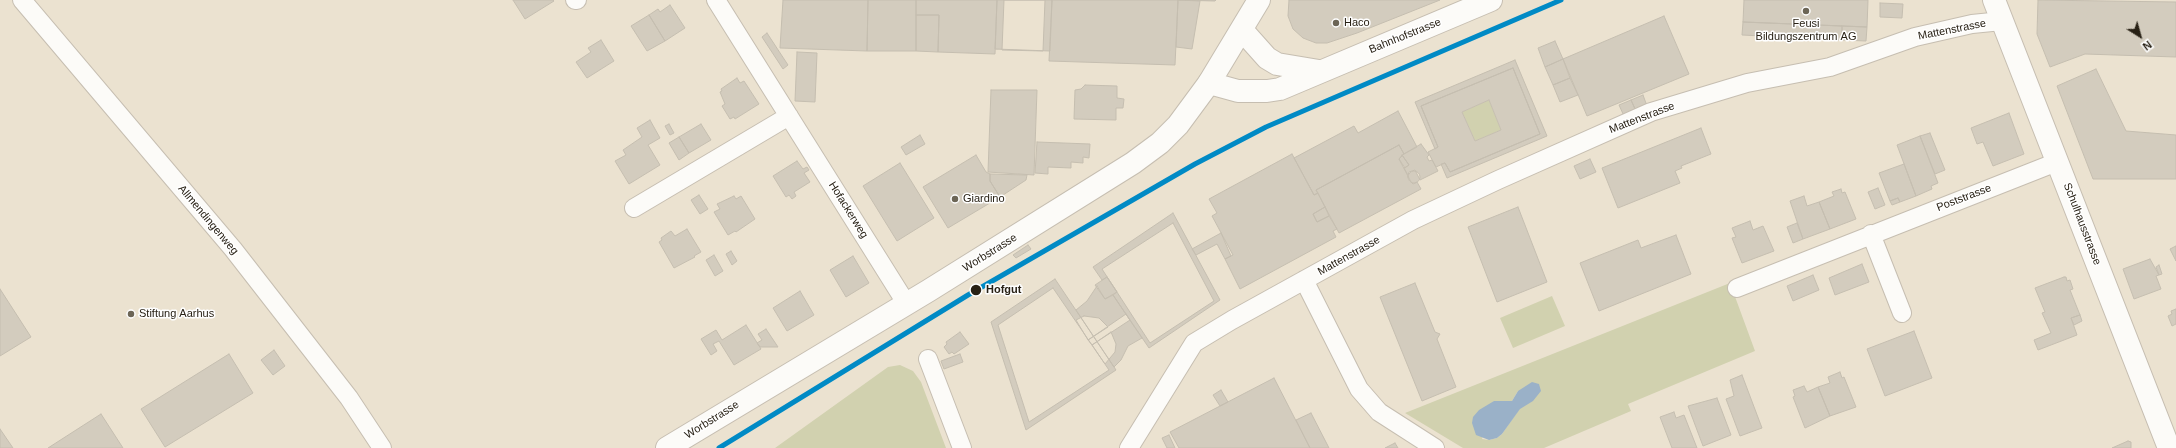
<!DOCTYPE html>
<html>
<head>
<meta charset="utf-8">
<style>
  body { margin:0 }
  #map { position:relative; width:2176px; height:448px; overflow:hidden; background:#ebe2d0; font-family:Arial,sans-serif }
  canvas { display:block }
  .north { position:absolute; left:2120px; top:16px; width:40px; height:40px; -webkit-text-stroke:3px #fff; paint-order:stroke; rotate:143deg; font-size:11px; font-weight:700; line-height:16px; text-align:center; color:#282115 }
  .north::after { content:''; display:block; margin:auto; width:14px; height:18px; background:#282115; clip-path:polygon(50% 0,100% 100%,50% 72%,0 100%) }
</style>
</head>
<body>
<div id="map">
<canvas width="2176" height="448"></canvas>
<div class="north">N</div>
</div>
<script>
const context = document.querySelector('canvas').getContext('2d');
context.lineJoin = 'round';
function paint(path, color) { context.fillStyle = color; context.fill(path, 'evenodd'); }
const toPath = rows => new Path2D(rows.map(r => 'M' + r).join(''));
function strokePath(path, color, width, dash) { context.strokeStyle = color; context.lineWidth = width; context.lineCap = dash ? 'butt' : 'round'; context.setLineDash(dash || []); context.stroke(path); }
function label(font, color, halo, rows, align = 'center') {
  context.font = font + ' Arial,sans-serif'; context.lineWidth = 3; context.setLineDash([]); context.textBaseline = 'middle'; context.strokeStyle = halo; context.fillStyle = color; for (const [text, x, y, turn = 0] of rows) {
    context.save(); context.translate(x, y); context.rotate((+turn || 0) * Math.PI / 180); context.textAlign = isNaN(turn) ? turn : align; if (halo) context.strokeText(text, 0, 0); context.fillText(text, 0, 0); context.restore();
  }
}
paint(toPath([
  [1489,100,1501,130,1475,141,1462,112],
  [1730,283,1755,351,1628,404,1631,411,1544,448,1463,448,1405,413],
  [1518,391,1520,408,1502,434,1497,438,1489,440,1482,439,1494,401,1512,401],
  [1552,296,1565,326,1513,348,1500,318],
  [900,365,913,371,921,382,946,448,775,448,888,367]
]), '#d1d1af');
paint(toPath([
  [1532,382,1539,384,1541,391,1533,401,1520,409,1502,434,1497,438,1489,440,1476,435,1472,423,1473,417,1479,410,1494,401,1512,401,1518,391]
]), '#9ab1c8');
const building = toPath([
  [513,0,553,0,554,1,525,19,513,0],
  [783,0,868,0,867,51,780,48,783,0],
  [868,0,916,0,916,51,867,51,868,0],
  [916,0,997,0,995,54,938,52,939,15,916,15,916,0],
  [997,0,1052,0,1050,51,995,49,997,0],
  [1004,0,1045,0,1043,51,1002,50,1004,0],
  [1052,0,1178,0,1175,65,1049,61,1052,0],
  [1178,0,1200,1,1192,49,1176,47,1178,0],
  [1178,0,1216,0,1215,1,1178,0],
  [1289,0,1440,0,1357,33,1327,43,1316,43,1303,38,1293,29,1288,16,1289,0],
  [1744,0,1868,0,1867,27,1743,22,1744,0],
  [2038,0,2176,2,2176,57,2085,54,2050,67,2037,34,2038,0],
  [1880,3,1903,4,1902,18,1880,17,1880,3],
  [670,5,685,28,665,41,649,15,658,9,660,12,670,5],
  [649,15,665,41,647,51,631,26,649,15],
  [916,15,939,15,938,52,916,51,916,15],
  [1664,16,1689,74,1587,116,1563,59,1664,16],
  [1743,22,1842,26,1842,40,1742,35,1743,22],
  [1842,26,1867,27,1866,41,1842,40,1842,26],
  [767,33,788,65,783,69,762,37,767,33],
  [601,40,614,61,587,78,576,62,591,52,588,48,601,40],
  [1555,41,1563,59,1545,67,1538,48,1555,41],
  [797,52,817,53,815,102,795,101,797,52],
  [1563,59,1570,78,1553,85,1545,67,1563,59],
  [1515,60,1547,136,1447,178,1441,164,1445,163,1450,172,1540,134,1513,68,1421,106,1438,147,1435,149,1415,102,1515,60],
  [1513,68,1540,134,1450,172,1445,163,1436,167,1428,152,1438,147,1421,106,1513,68],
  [1489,100,1501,130,1475,141,1462,112,1489,100],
  [2096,69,2126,131,2176,135,2176,179,2093,179,2057,86,2096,69],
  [737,78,740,83,744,81,759,104,735,119,734,117,730,119,722,106,725,104,720,92,722,91,721,89,737,78],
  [1570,78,1578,95,1560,102,1553,85,1570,78],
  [1085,85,1117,86,1117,98,1124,99,1123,108,1116,108,1116,120,1074,119,1075,90,1081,89,1085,85],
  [991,90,1037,90,1034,175,988,172,991,90],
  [1643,95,1647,106,1636,111,1631,100,1643,95],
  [1631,100,1636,111,1624,116,1619,105,1631,100],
  [1398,111,1417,147,1404,154,1399,145,1316,190,1318,193,1314,195,1294,158,1354,126,1358,133,1398,111],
  [2009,113,2024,154,1993,166,1983,142,1977,144,1971,128,2009,113],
  [650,120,660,138,648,145,660,165,629,184,615,161,626,155,623,150,642,137,637,128,650,120],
  [669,124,674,133,670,135,665,126,669,124],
  [701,124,711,140,689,153,679,137,701,124],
  [1701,128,1711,154,1681,166,1682,168,1675,171,1680,183,1618,208,1602,168,1701,128],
  [1930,133,1945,170,1935,174,1920,136,1930,133],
  [920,135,925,144,906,155,901,147,920,135],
  [1920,136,1938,183,1931,186,1932,189,1916,196,1897,145,1920,136],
  [679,137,689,153,679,160,669,143,679,137],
  [1037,142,1090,144,1089,158,1083,157,1083,163,1071,162,1071,168,1048,167,1048,174,1035,173,1037,142],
  [1421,144,1429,155,1427,157,1429,161,1432,160,1438,171,1420,180,1415,170,1409,172,1408,175,1404,168,1409,165,1402,155,1421,144],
  [1399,145,1404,154,1399,159,1411,182,1413,184,1417,182,1421,189,1339,233,1316,190,1399,145],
  [1292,154,1314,195,1318,193,1325,207,1313,214,1317,222,1329,216,1337,229,1333,231,1336,237,1240,289,1225,259,1233,255,1212,216,1217,213,1209,199,1292,154],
  [976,155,986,172,990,174,990,181,1000,197,948,228,923,187,976,155],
  [1402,155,1409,165,1405,168,1399,159,1402,155],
  [1590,159,1596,172,1580,179,1574,166,1590,159],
  [797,161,803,169,807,167,809,170,804,173,810,182,794,192,796,196,792,199,789,195,786,197,773,176,797,161],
  [900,163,934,218,897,241,863,186,900,163],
  [1904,164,1916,196,1900,202,1898,198,1890,201,1879,173,1904,164],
  '1408 177a6 6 0 1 1 12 0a6 6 0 1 1-12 0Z',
  [990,174,1027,175,1026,180,1000,197,990,181,990,174],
  [1878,188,1885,205,1875,209,1868,192,1878,188],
  [1841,189,1842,193,1845,192,1856,219,1830,229,1819,202,1834,196,1832,192,1841,189],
  [699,195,708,209,700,214,691,200,699,195],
  [734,196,736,199,741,196,755,219,736,232,735,231,728,235,714,212,720,209,717,204,734,196],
  [1804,196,1807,206,1819,202,1830,229,1803,239,1790,201,1804,196],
  [1898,198,1900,202,1892,205,1890,201,1898,198],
  [1325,207,1329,216,1317,222,1313,214,1325,207],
  [1518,207,1547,282,1497,302,1468,227,1518,207],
  [1173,213,1220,300,1149,348,1113,295,1117,292,1107,277,1102,280,1093,267,1173,213],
  [1750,221,1753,230,1763,226,1774,251,1742,263,1732,238,1736,237,1732,228,1750,221],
  [1173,223,1214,301,1150,343,1102,269,1173,223],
  [1797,223,1803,239,1793,243,1787,227,1797,223],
  [687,229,701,252,694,256,695,257,674,268,659,242,662,240,661,238,671,231,675,236,687,229],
  [1221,233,1231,256,1225,259,1217,244,1196,255,1192,249,1221,233],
  [1676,235,1691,274,1599,311,1580,263,1638,240,1641,248,1676,235],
  [1028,245,1031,249,1016,258,1013,255,1028,245],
  [2176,246,2176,261,2170,249,2176,246],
  [731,251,737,261,732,265,726,254,731,251],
  [714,255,723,271,715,276,706,260,714,255],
  [853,256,869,283,846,297,830,270,853,256],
  [2150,259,2159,275,2156,276,2161,289,2134,299,2123,269,2150,259],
  [1862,264,1869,282,1835,295,1829,278,1862,264],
  [2159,265,2162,274,2159,275,2156,267,2159,265],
  [1813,275,1819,290,1793,301,1787,286,1813,275],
  [1107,277,1117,292,1105,299,1095,285,1107,277],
  [2064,277,2066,277,2067,281,2070,280,2073,289,2070,290,2080,315,2071,318,2077,335,2038,350,2034,340,2051,333,2042,313,2045,312,2035,288,2064,277],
  [1055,279,1116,370,1026,430,991,322,1055,279],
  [1415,283,1435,332,1440,334,1437,339,1456,387,1422,401,1380,297,1415,283],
  [1097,286,1105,299,1113,295,1142,338,1128,346,1121,360,1114,367,1076,310,1087,301,1097,286],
  [1053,288,1109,370,1029,422,998,325,1053,288],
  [0,289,31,337,0,356,0,289],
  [800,291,814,315,787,331,773,308,800,291],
  [2176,309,2176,324,2172,326,2168,316,2172,314,2171,311,2176,309],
  [1126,314,1130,320,1092,345,1088,340,1126,314],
  [2080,315,2082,321,2074,325,2071,318,2080,315],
  [1084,316,1099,318,1108,327,1088,340,1076,320,1084,316],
  [746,325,761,349,734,365,719,341,713,344,717,351,711,355,701,339,716,330,722,340,746,325],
  [766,329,778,347,760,347,757,343,762,340,758,334,766,329],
  [1914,331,1932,378,1885,396,1867,349,1914,331],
  [960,332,969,344,954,354,952,352,949,354,944,347,947,344,946,342,960,332],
  [1111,332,1116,344,1115,352,1105,364,1092,345,1111,332],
  [274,350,285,366,273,375,261,360,274,350],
  [229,354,253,393,165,447,141,409,229,354],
  [960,354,963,362,944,369,941,361,960,354],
  [1840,372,1842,378,1844,377,1856,407,1830,416,1818,387,1830,383,1828,377,1840,372],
  [1742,375,1762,428,1740,436,1726,399,1734,396,1730,380,1742,375],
  [1274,378,1310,448,1179,448,1170,432,1274,378],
  [1804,386,1807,392,1818,387,1830,416,1805,428,1793,397,1795,396,1793,390,1804,386],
  [1221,390,1228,402,1220,406,1213,395,1221,390],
  [1717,398,1731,435,1703,446,1688,406,1717,398],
  [1674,412,1676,418,1684,415,1697,448,1672,448,1660,417,1674,412],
  [1311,413,1329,448,1310,448,1296,420,1311,413],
  [101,414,123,448,48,448,101,414],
  [0,429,13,448,0,448,0,429],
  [1169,435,1175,448,1167,448,1162,438,1169,435],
  [2128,441,2131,442,2131,448,2112,448,2128,441],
  [1395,443,1398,448,1385,448,1395,443]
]);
paint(building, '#d3ccbe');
strokePath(building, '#c5beb0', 1);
const minor = toPath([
  [22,0,233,249,349,398,382,448],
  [575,0,577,0],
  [716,0,906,303],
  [634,208,789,116],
  [1871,234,1902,313],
  [1304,280,1359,389,1379,412,1435,448],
  [1737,288,2057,162],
  [928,359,962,448],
  [1129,448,1194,343,1232,320,1413,220,1498,180,1651,112,1747,83,1830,67,1915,37,1972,24,2002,21]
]);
const tertiary = toPath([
  [1994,0,2169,448],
  [1242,30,1267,58,1277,64,1319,71],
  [1209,83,1238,91,1267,91,1280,89,1491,0]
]);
const primary = toPath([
  [667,448,928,291,1133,163,1160,143,1178,125,1209,83,1259,0]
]);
strokePath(minor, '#c6beb1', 20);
strokePath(tertiary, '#c6beb1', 24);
strokePath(primary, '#c6beb1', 24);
strokePath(minor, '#fcfbf8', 18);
strokePath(tertiary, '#fcfbf8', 22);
strokePath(primary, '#fcfbf8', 22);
strokePath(toPath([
  [719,448,968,295,1195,164,1266,127,1561,0]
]), '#008ac5', 5);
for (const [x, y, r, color] of [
  [1806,11,4,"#6c6556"],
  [1336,23,4,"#6c6556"],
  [955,199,4,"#6c6556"],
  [976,290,6,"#282115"],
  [131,314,4,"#6c6556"]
]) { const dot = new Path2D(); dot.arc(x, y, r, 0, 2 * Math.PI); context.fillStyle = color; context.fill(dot); strokePath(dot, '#fff', 1.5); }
label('11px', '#282115', '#fff', [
  ["Haco",1344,23],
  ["Feusi",1806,24,"center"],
  ["Bildungszentrum AG",1806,37,"center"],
  ["Giardino",963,199],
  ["Stiftung Aarhus",139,314]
], 'left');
label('11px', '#282115', '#fff', [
  ["Mattenstrasse",1952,30,-11],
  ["Bahnhofstrasse",1405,36,-22],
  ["Mattenstrasse",1642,118,-21],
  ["Poststrasse",1964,198,-21],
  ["Hofackerweg",848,210,58],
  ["Allmendingenweg",208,220,50],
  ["Schulhausstrasse",2082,224,69],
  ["Worbstrasse",990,253,-32],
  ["Mattenstrasse",1349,256,-29],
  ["Worbstrasse",712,420,-32]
]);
label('bold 11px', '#282115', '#fff', [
  ["Hofgut",986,290]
], 'left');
</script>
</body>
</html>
